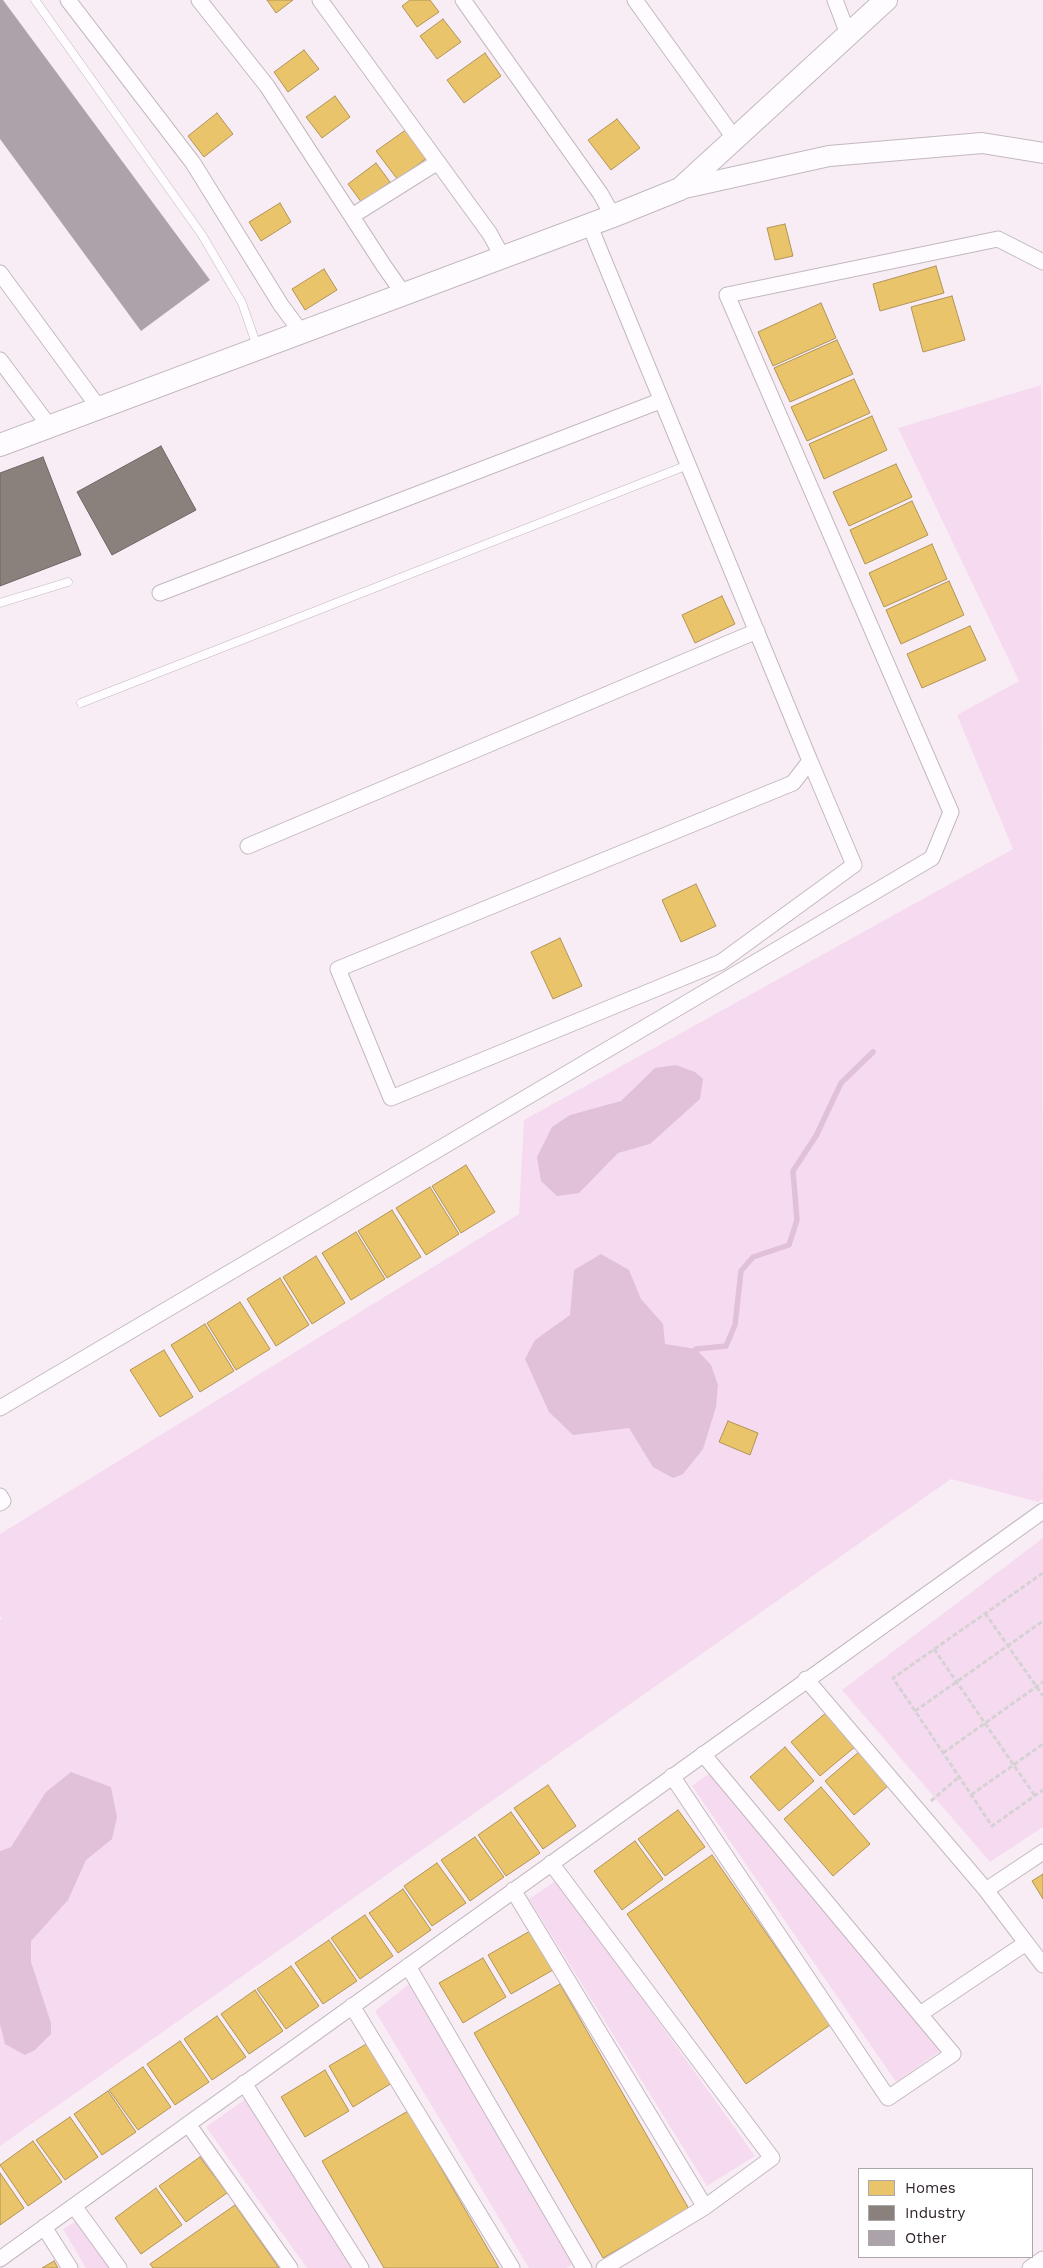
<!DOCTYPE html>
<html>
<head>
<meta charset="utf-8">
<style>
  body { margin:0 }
  #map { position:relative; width:1043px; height:2268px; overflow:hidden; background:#f8edf5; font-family:"Work Sans",sans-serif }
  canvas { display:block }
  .legend { position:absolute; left:858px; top:2168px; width:175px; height:90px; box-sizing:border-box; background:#fff; border:1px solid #aca7ab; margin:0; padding:6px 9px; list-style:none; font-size:15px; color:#2f232c }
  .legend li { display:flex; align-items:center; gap:10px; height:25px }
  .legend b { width:25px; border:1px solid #aca7ab }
</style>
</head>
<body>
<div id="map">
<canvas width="1043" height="2268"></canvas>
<ul class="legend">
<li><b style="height:14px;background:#e9c46a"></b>Homes</li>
<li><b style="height:14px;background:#8a817c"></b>Industry</li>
<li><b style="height:14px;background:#aca2a9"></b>Other</li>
</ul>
</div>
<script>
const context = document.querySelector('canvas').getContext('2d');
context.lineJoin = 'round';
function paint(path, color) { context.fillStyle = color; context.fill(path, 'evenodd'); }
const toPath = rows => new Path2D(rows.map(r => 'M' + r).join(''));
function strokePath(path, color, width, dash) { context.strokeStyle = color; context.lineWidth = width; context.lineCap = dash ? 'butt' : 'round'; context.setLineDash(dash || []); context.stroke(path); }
paint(toPath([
  [1041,385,1043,1499,1038,1502,951,1479,0,2146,0,1620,2,1619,0,1616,0,1534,519,1214,524,1120,1013,849,957,715,1019,681,898,428],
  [1043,1538,1043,1827,990,1862,842,1690],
  [710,1773,940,2051,896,2082,692,1786],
  [557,1880,755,2156,707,2186,529,1899],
  [409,1984,574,2263,566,2268,529,2268,375,2011],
  [247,2098,353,2268,307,2268,206,2127],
  [79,2219,114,2268,86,2268,63,2229]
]), '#f6dbf0');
paint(toPath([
  [676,1065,695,1072,703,1079,700,1099,650,1144,618,1153,579,1193,557,1196,541,1181,537,1157,552,1127,570,1115,621,1101,655,1068],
  [601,1254,629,1270,641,1299,663,1324,665,1344,696,1349,711,1365,718,1385,716,1407,703,1449,683,1474,673,1478,653,1467,629,1428,573,1435,549,1412,525,1359,535,1340,570,1315,574,1270],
  [71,1772,111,1787,117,1817,112,1839,86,1860,68,1900,31,1941,31,1962,51,2023,51,2034,35,2050,25,2055,5,2044,0,2024,0,1851,11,1847,46,1792]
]), '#e0c1d9');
const homes = toPath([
  [267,0,293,0,276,13,267,0],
  [410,0,430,0,439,12,417,27,402,6,410,0],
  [443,19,461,42,437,59,420,36,443,19],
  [304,50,319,69,288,92,274,72,304,50],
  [485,53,501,76,464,103,447,80,485,53],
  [335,96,350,117,322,138,306,117,335,96],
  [217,113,233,134,204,157,188,136,217,113],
  [617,119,640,148,611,170,588,140,617,119],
  [407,129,428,157,398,180,376,151,407,129],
  [376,163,390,182,362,203,348,184,376,163],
  [280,203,291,222,261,241,249,222,280,203],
  [785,224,793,256,775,260,767,228,785,224],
  [936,266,944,293,880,311,873,284,936,266],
  [324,269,337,290,305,310,292,289,324,269],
  [952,296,965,340,923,352,911,307,952,296],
  [821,303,836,338,773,366,758,332,821,303],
  [837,340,853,374,790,402,774,368,837,340],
  [854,379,870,413,807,441,791,407,854,379],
  [872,416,887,450,824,479,809,444,872,416],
  [896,464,912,497,849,526,833,492,896,464],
  [912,501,928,535,865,564,850,530,912,501],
  [932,544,947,579,884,607,869,573,932,544],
  [949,581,964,615,901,644,886,610,949,581],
  [722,596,735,624,695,643,682,615,722,596],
  [970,626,986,660,922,688,907,654,970,626],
  [696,884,716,926,681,942,662,900,696,884],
  [560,938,582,986,553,999,531,952,560,938],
  [466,1165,495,1212,461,1233,432,1186,466,1165],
  [430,1187,459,1234,426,1255,396,1208,430,1187],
  [392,1210,421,1257,387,1278,358,1231,392,1210],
  [356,1232,385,1279,351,1300,322,1253,356,1232],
  [316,1256,345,1303,312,1324,283,1277,316,1256],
  [280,1278,309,1325,276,1346,247,1299,280,1278],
  [240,1302,270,1349,236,1370,207,1323,240,1302],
  [205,1324,234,1371,200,1392,171,1345,205,1324],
  [164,1350,193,1397,160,1417,130,1370,164,1350],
  [728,1421,758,1433,750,1455,719,1442,728,1421],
  [827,1712,856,1746,820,1776,791,1742,827,1712],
  [785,1747,814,1781,779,1811,750,1777,785,1747],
  [860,1751,889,1785,854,1815,825,1781,860,1751],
  [548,1785,576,1826,543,1849,514,1808,548,1785],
  [821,1787,870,1844,833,1876,784,1819,821,1787],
  [678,1810,705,1847,665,1876,638,1839,678,1810],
  [511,1812,540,1853,506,1876,478,1835,511,1812],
  [475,1837,504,1877,470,1901,441,1860,475,1837],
  [635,1841,663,1879,622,1910,594,1871,635,1841],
  [712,1855,830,2025,746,2084,627,1914,712,1855],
  [437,1863,466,1903,432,1926,404,1886,437,1863],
  [1043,1874,1043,1899,1032,1881,1043,1874],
  [403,1889,431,1930,398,1953,369,1913,403,1889],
  [365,1915,393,1956,360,1979,331,1938,365,1915],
  [530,1931,553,1970,511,1994,488,1955,530,1931],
  [329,1940,357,1981,323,2004,295,1963,329,1940],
  [483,1958,506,1997,463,2023,439,1983,483,1958],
  [291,1966,319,2006,286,2029,257,1989,291,1966],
  [560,1984,689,2209,603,2258,474,2033,560,1984],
  [255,1990,283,2031,249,2054,221,2014,255,1990],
  [217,2016,246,2057,212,2080,184,2039,217,2016],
  [180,2041,209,2082,175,2105,147,2064,180,2041],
  [368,2043,392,2083,353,2107,329,2066,368,2043],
  [143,2067,171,2107,138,2130,109,2090,143,2067],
  [325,2070,349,2111,305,2137,281,2097,325,2070],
  [108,2091,136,2132,102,2155,74,2114,108,2091],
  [408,2111,499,2268,384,2268,322,2161,408,2111],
  [70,2117,98,2157,65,2180,36,2140,70,2117],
  [33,2141,62,2182,28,2206,0,2165,33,2141],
  [200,2157,227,2193,186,2222,159,2186,200,2157],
  [0,2173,24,2208,0,2225,0,2173],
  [156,2188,182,2225,141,2254,115,2218,156,2188],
  [235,2205,279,2268,153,2268,150,2264,235,2205],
  [54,2261,58,2268,42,2268,54,2261]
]);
paint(homes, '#e9c46a');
strokePath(homes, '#b19457', 1);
const industry = toPath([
  [161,446,196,510,112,555,77,492,161,446],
  [43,457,81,555,0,586,0,473,43,457]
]);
paint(industry, '#8a817c');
strokePath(industry, '#6f6564', 1);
strokePath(toPath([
  [696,1349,726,1346,735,1325,741,1271,753,1257,789,1245,797,1220,793,1171,816,1136,841,1083,873,1052]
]), '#e0c1d9', 5.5);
paint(toPath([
  [0,0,3,0,210,280,141,331,0,139]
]), '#aca2a9');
const service = toPath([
  [35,0,202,235,242,303,257,346],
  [0,603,68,582],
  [81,703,688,465]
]);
const minor = toPath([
  [68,0,193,163,281,305,301,332],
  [199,0,267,86,384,266,403,293],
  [320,0,490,234,502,256],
  [463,0,600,193,613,216],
  [635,0,735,139],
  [835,0,848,34],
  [352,216,438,162],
  [589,224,810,761,793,783,338,969,391,1098,721,962,854,865,810,761],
  [0,273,99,408],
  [0,360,50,427],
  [160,593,660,401],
  [248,846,757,631],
  [0,1408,932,858,951,812,727,295,998,239,1043,262],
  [0,1496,3,1501,0,1503],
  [806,1679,986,1890,1043,1852],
  [672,1776,888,2098,953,2054,703,1754],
  [551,1863,772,2158,705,2207,604,2268],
  [513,1890,705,2207],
  [986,1890,1043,1965],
  [408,1966,584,2268],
  [352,2006,512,2268],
  [920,2014,1026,1943],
  [244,2083,361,2268],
  [188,2124,290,2268],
  [74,2206,119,2268],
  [44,2227,70,2268],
  [0,2259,1043,1511],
  [1030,2268,1043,2259]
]);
const tertiary = toPath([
  [680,189,829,156,982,143,1043,153]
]);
const secondary = toPath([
  [0,445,613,216,680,189,886,0]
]);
strokePath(service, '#c3b8c0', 9);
strokePath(minor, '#c3b8c0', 17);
strokePath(tertiary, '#c3b8c0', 22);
strokePath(secondary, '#c3b8c0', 24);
strokePath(toPath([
  [1043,1573,893,1678,992,1826,1043,1790],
  [985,1613,1043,1696],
  [934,1649,1035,1796],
  [915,1711,1043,1621],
  [943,1753,1043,1682],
  [971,1795,1043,1744],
  [931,1801,959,1777]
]), '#d5d2d4', 3, [5, 2.5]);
strokePath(service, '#fefcfe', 8);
strokePath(minor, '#fefcfe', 15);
strokePath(tertiary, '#fefcfe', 20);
strokePath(secondary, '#fefcfe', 22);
</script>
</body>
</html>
